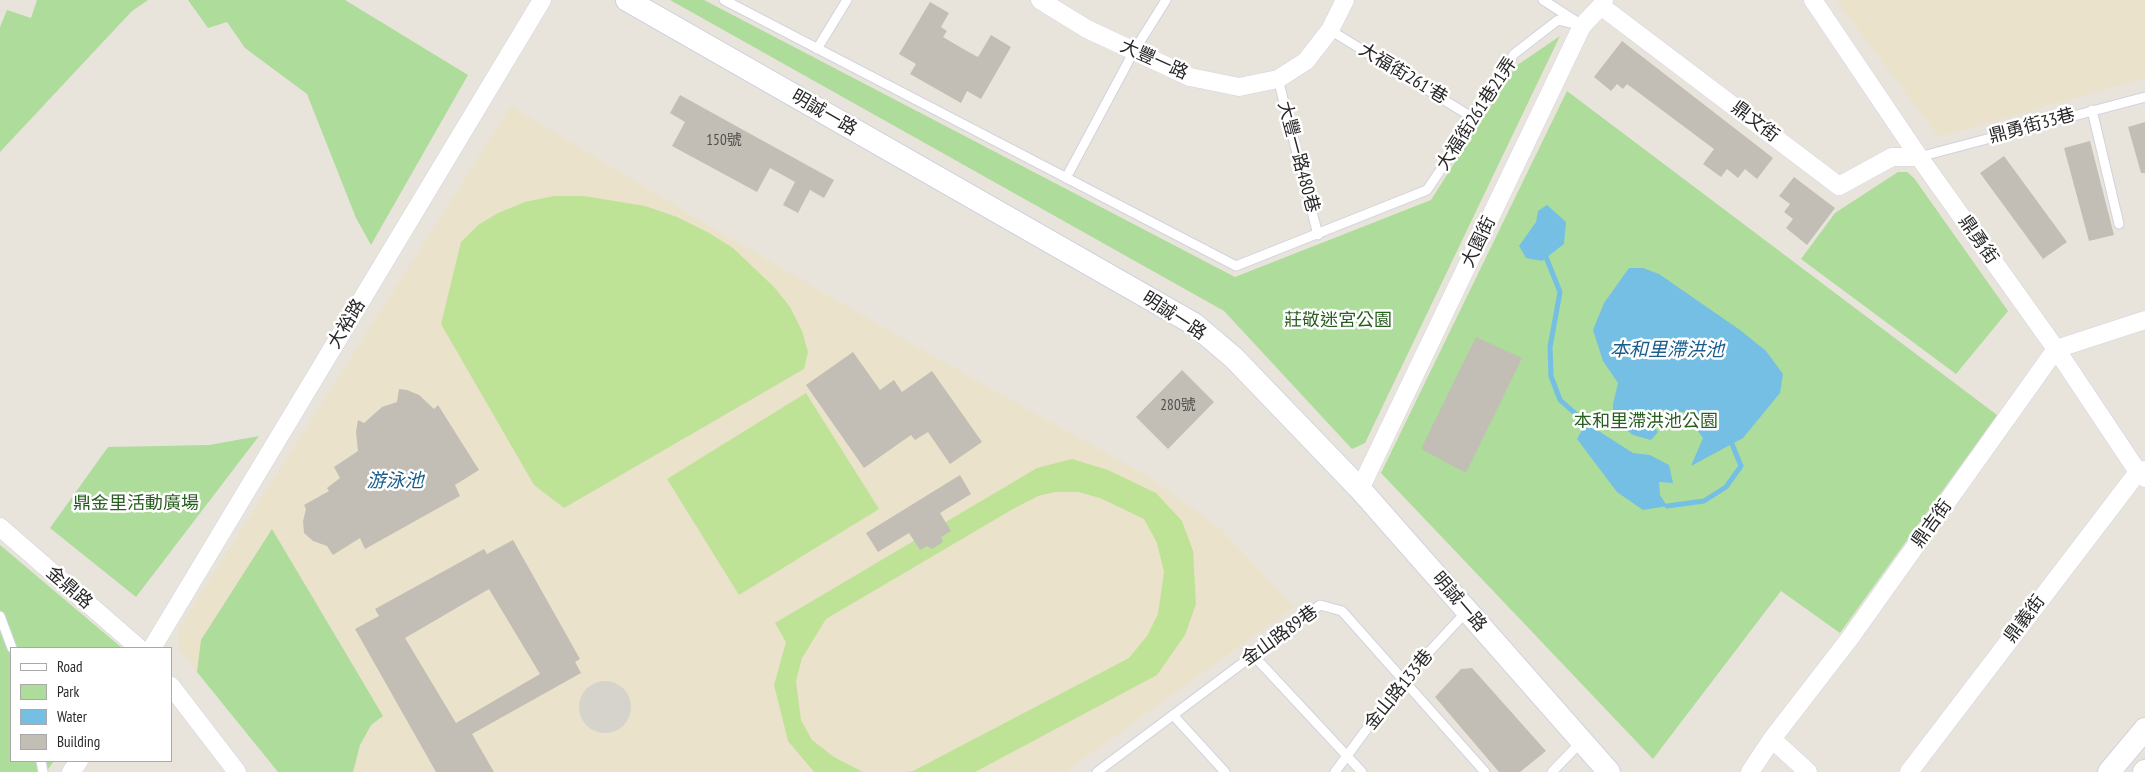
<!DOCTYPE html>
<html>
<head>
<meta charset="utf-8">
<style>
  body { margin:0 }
  #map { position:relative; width:2145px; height:772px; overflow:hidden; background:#e9e4db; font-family:"PT Sans Narrow",sans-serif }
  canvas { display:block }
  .legend { position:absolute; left:10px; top:647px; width:162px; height:115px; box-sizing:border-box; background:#fff; border:1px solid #a9a9a9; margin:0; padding:6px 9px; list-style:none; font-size:15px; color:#282828 }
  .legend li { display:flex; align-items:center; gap:10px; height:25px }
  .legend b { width:25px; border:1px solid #a9a9a9 }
</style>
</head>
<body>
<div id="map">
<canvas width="2145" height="772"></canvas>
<ul class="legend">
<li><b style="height:6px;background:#fff"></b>Road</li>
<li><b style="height:14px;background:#addc9b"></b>Park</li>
<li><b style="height:14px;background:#75bfe4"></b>Water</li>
<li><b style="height:14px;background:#c2beb6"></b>Building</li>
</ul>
</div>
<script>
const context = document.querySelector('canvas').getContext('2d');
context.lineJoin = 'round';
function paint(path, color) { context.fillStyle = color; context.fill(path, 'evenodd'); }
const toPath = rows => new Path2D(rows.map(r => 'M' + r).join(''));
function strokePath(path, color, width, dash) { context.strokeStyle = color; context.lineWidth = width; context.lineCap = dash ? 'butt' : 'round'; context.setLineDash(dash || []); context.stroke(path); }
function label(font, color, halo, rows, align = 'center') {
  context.font = font + ' "PT Sans Narrow","Noto Sans TC",sans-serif'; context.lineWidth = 5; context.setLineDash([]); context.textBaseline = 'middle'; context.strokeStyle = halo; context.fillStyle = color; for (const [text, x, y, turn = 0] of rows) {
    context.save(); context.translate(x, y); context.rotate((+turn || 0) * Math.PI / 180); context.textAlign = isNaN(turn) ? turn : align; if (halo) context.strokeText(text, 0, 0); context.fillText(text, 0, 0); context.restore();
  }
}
paint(toPath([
  [1836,0,2145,0,2145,78,1939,137],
  [511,106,718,231,947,364,1148,476,1221,529,1294,607,1065,772,279,772,179,650,178,629]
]), '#eae2cb');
paint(toPath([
  [37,0,148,0,132,11,0,152,0,27,7,10,31,18],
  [188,0,345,0,468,75,371,245,356,218,307,94,245,48,227,22,208,28],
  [670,0,704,0,1235,277,1431,200,1516,66,1560,36,1365,443,1352,449,1224,311],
  [1567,91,1997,415,1840,633,1781,591,1653,759,1381,473],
  [1898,172,1907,172,1914,178,2008,311,1956,374,1801,259,1835,213],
  [259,436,136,597,50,528,108,447,209,445],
  [272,529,383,716,371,725,360,745,353,772,278,772,197,672,201,640],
  [0,545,122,648,11,648,11,761,54,761,46,772,0,772]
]), '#addc9b');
paint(toPath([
  [554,196,584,196,645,206,677,217,709,233,733,248,774,287,790,307,802,331,808,352,804,369,564,508,534,485,441,324,461,242,478,225,498,213,525,202],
  [806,393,879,509,739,595,667,479],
  [1072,459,1108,470,1156,493,1182,521,1193,551,1196,604,1185,635,1157,675,975,772,907,772,913,771,1129,658,1147,636,1158,614,1164,572,1157,543,1144,519,1100,498,1078,492,1055,492,1038,496,1013,509,826,619,802,658,796,681,801,720,812,740,834,757,863,772,814,772,788,741,774,685,786,642,775,623,1037,468]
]), '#bee397');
paint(toPath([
  '579 707a26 26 0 1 1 52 0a26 26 0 1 1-52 0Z'
]), '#d6d3cd');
paint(toPath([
  [1547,205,1566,222,1564,244,1542,261,1526,258,1519,246,1536,222,1538,211],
  [1629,268,1643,268,1659,274,1740,330,1766,351,1783,374,1780,393,1743,438,1691,466,1703,438,1684,412,1661,410,1650,421,1658,432,1651,440,1633,435,1613,420,1613,404,1618,383,1603,361,1593,330,1604,303],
  [1586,423,1633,453,1650,455,1669,465,1673,483,1659,482,1660,495,1667,506,1643,510,1617,492,1577,439]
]), '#75bfe4');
strokePath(toPath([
  [1546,257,1560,292,1550,347,1551,376,1560,400,1586,423],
  [1667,506,1704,501,1726,487,1741,466,1732,444]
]), '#75bfe4', 5);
paint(toPath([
  [930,2,949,13,941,27,947,31,943,37,965,50,978,57,991,35,1011,47,981,99,967,91,961,103,910,74,916,64,899,54],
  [1622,41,1773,158,1757,179,1745,169,1738,178,1727,169,1721,177,1703,164,1714,149,1627,84,1623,89,1617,84,1611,91,1594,77],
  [680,95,834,180,824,198,810,190,798,213,783,205,795,182,770,168,757,192,672,146,685,122,670,113],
  [2145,122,2145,173,2141,173,2128,127],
  [2090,141,2114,235,2089,241,2064,148],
  [2004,156,2067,242,2043,259,1980,173],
  [1794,177,1835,208,1807,245,1786,228,1793,219,1784,212,1790,204,1779,196],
  [1476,337,1522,358,1466,473,1421,449],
  [853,352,880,390,894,380,902,392,932,371,982,442,950,464,928,432,915,440,911,435,864,468,806,385],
  [1182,370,1214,402,1168,449,1136,417],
  [399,389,407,390,419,395,434,409,438,405,479,470,455,485,460,496,365,549,360,538,333,555,327,546,313,541,304,533,303,521,306,509,304,505,329,491,327,488,340,478,334,467,358,451,356,432,358,420,364,423,382,407,397,402],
  [960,475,971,494,940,513,951,531,941,537,943,542,932,549,927,546,920,550,909,533,878,552,866,533],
  [513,540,580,659,575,662,581,673,472,734,494,772,436,772,355,629,379,616,375,609,484,549,487,554],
  [489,589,540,674,456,723,405,638],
  [1472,668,1546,751,1520,772,1499,772,1435,697,1461,669]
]), '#c2beb6');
const service = toPath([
  [724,0,1236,266,1427,190,1475,119,1514,54,1558,20,1582,26],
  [1543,0,1579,23],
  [1330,30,1475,119],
  [817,49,847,0],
  [1278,79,1318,235],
  [2092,110,2119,224],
  [1919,157,2145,97],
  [1066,178,1134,51,1166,0],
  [0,616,12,648],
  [1253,655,1362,772],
  [1173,715,1225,772],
  [41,761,43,772],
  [1097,772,1320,605,1342,611,1485,772],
  [1335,772,1403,680,1467,611],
  [1552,772,1581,742]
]);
const minor = toPath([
  [1040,0,1087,29,1190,77,1239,87,1278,79,1306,61,1330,30,1345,0],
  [1813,0,1919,157,2056,349,2138,472,2145,478],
  [1601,6,1839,186,1892,157,1919,157],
  [1360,489,1582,26,1601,6,1604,0],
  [0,527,139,648],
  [152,648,542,0],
  [171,686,237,772],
  [1772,739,1808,772],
  [71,772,79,761],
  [1750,772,1772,739,1850,638,2056,349,2145,320],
  [1909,772,2138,472,2145,470]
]);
const tertiary = toPath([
  [627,0,1194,324,1234,358,1360,489,1609,772],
  [2109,772,2145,729],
  [2144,772,2145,771]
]);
strokePath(service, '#d0d2e0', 11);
strokePath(minor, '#d0d2e0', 19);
strokePath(tertiary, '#d0d2e0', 24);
strokePath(service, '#fff', 9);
strokePath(minor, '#fff', 18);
strokePath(tertiary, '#fff', 22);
label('15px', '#4e4e4c', null, [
  ["150號",724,141],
  ["280號",1178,406]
]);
label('18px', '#282828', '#fff', [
  ["大豐一路",1154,60,24],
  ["大福街261'巷",1403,74,31],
  ["明誠一路",824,113,30],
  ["大福街261巷21弄",1477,114,-57],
  ["鼎文街",1755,122,37],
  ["鼎勇街33巷",2032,126,-15],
  ["大豐一路480巷",1298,157,75],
  ["鼎勇街",1978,240,55],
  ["大園街",1479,242,-64],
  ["明誠一路",1174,316,33],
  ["大裕路",347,324,-59],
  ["鼎吉街",1932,524,-54],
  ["金鼎路",69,588,41],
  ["明誠一路",1459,602,49],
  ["鼎義街",2025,619,-53],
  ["金山路89巷",1280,636,-36],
  ["金山路133巷",1399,690,-51]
]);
label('18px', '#285e1f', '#fff', [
  ["莊敬迷宮公園",1338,321],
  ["本和里滯洪池公園",1646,422],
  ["鼎金里活動廣場",136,504]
]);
label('italic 19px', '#185d8c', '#fff', [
  ["本和里滯洪池",1667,351],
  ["游泳池",395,482]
]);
</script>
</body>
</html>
